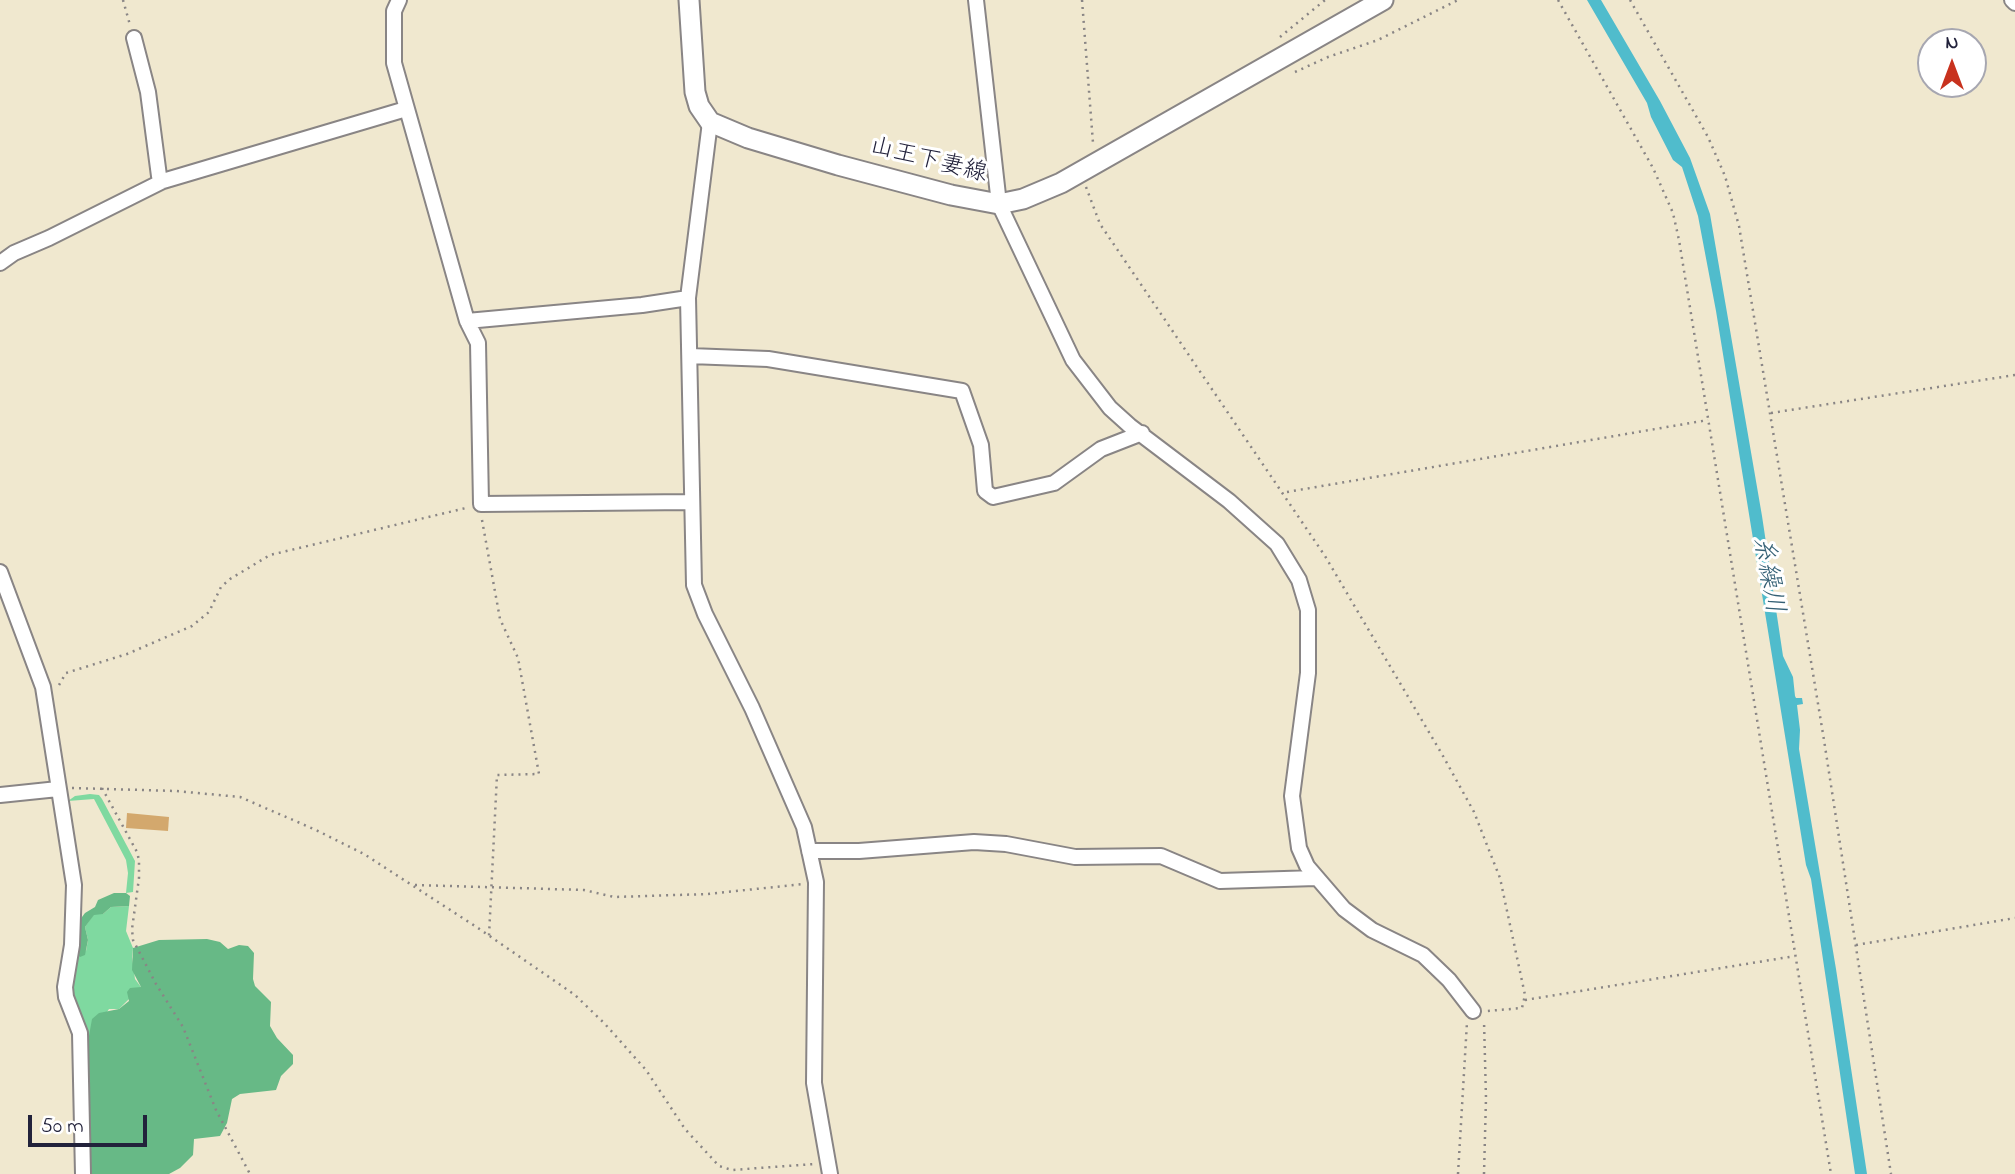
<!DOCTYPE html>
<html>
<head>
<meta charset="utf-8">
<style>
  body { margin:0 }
  #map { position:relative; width:2015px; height:1174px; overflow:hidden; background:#f0e8cf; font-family:"Indie Flower",sans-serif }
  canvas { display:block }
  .north { position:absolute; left:1917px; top:28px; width:70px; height:70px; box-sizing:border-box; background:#fff; border:2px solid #a7a7b1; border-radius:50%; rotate:0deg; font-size:19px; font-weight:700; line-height:28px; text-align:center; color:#22223b }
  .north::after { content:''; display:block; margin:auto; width:24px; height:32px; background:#c8321e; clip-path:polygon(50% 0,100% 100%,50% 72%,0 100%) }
  .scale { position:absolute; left:28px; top:1115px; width:119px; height:32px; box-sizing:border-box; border:4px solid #22223b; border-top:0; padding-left:9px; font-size:21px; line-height:24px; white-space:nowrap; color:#22223b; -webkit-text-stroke:5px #fff; paint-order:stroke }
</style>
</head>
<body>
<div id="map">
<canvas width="2015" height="1174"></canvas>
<div class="north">N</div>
<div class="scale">50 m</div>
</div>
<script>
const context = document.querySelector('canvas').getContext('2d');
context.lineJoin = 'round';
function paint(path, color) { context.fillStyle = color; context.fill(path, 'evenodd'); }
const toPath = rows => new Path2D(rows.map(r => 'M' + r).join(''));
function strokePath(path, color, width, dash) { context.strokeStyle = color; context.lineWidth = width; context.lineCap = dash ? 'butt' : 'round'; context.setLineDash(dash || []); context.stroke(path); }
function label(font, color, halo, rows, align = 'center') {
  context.font = font + ' "Indie Flower","Klee One",sans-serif'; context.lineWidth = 6; context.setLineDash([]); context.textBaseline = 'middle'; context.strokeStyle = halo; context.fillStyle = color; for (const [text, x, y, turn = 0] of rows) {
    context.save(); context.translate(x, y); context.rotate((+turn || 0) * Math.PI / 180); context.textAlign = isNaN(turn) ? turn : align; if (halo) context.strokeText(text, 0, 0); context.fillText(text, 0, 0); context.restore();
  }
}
paint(toPath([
  [90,794,99,795,102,799,135,861,133,892,126,893,128,873,126,860,94,799,68,801,75,796],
  [129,906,126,931,133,948,132,957,135,979,141,987,119,1009,109,1009,87,1042,72,988,76,953,86,951,88,940,85,927,94,914,103,914,111,907]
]), '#7fd9a0');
paint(toPath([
  [114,893,126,893,130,896,129,906,111,907,103,914,94,915,85,927,88,940,85,955,80,957,76,953,79,921,85,913,95,907,98,900],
  [207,939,220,942,228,949,239,945,248,946,254,953,253,979,255,986,271,1002,270,1026,277,1038,293,1055,293,1064,281,1076,276,1090,240,1094,232,1099,227,1123,220,1136,194,1139,193,1155,180,1168,169,1174,79,1174,79,1149,74,1094,85,1058,92,1019,99,1013,119,1009,129,1001,127,992,130,988,141,987,132,970,133,948,159,940]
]), '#67b986');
paint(toPath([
  [1587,0,1601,0,1660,101,1690,158,1710,214,1762,516,1783,656,1793,677,1795,696,1796,698,1802,698,1803,704,1797,705,1800,730,1799,749,1836,969,1867,1174,1855,1174,1811,879,1806,865,1716,311,1698,216,1682,167,1673,160,1651,117,1647,103]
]), '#50bccc');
paint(toPath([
  [127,813,169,817,168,831,126,828]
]), '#d3a86d');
const minor = toPath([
  [399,0,394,11,394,63,467,321,642,305,688,298],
  [976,0,999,204,1073,360,1110,408,1130,426,1229,501,1277,544,1299,580,1308,610,1308,673,1292,796,1299,848,1307,866,1344,909,1372,930,1423,955,1449,980,1473,1011],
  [2012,0,2015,3],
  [134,38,148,92,159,176,163,181],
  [710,122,688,298,694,585,705,614,752,708,804,827,816,882,814,1083,830,1174],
  [0,263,14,253,49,238,163,181,406,109],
  [467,321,478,343,481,504,691,502],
  [690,356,768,359,962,391,981,445,985,491,993,497,1054,483,1101,449,1142,433],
  [0,572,43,687,74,885,72,945,65,987,66,997,80,1033,83,1174],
  [0,795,58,789],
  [809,851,859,851,974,842,1006,844,1075,857,1161,856,1220,881,1316,878]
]);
const secondary = toPath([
  [689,0,695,92,699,106,710,122,748,138,838,165,951,195,999,204,1023,199,1061,183,1383,0]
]);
strokePath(minor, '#898585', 18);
strokePath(secondary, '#898585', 23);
strokePath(toPath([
  [123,0,130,25],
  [1082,0,1093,143],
  [1558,0,1653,168,1673,213,1679,240,1831,1174],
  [1630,0,1708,137,1725,176,1739,226,1824,740,1891,1174],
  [1280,37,1325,0],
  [1295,72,1328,57,1378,40,1458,0],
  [1086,187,1100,224,1325,556,1443,756,1474,812,1500,878,1525,995,1522,1008,1487,1011],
  [1771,413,2015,375],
  [1287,492,1708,420],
  [482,520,500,619,518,658,539,774,497,775,489,936],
  [59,685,66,673,127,654,192,626,209,612,221,587,230,579,270,555,466,508],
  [72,788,176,791,240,797,316,830,364,854,478,928,575,995,605,1024,646,1070,685,1129,719,1166,732,1170,814,1164],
  [102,788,137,852,139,860,139,878,132,929,133,940,156,984,183,1027,216,1110,250,1174],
  [415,885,584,890,614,897,708,894,803,884],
  [1856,945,2015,918],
  [1525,1000,1795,956],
  [1458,1174,1467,1022],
  [1484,1174,1486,1098,1484,1021]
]), '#898585', 2.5, [2, 5]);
strokePath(minor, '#fff', 14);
strokePath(secondary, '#fff', 19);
label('24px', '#22223b', '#fff', [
  ["山王下妻線",928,162,14]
]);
label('italic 26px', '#346075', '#fff', [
  ["糸繰川",1766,575,80]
]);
</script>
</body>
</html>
